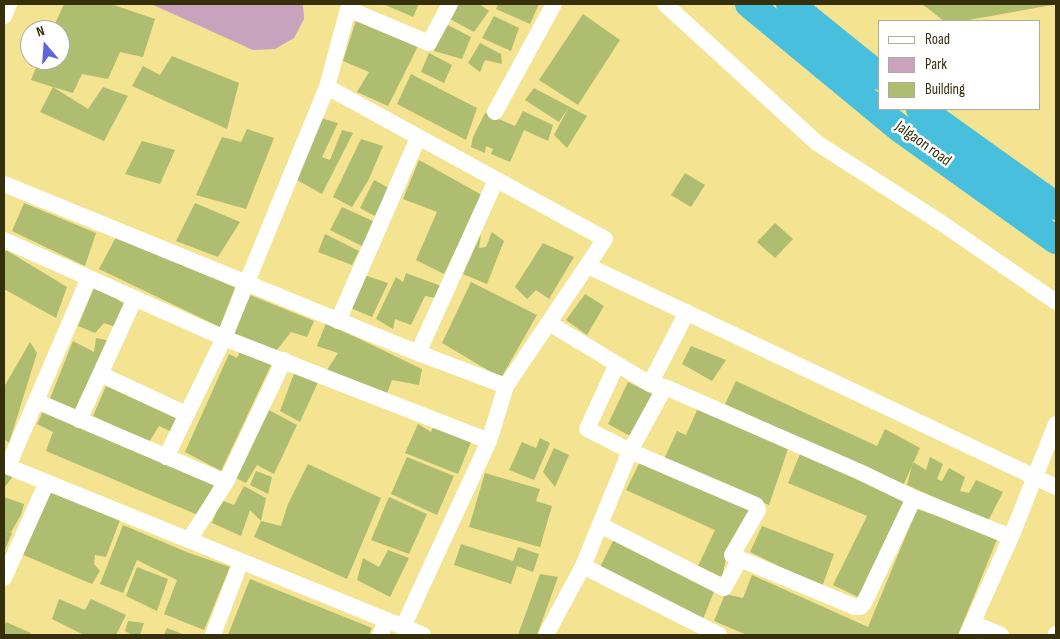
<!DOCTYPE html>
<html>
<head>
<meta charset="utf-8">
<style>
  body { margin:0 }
  #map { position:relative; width:1060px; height:639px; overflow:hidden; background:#f4e391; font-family:"Sofia Sans Condensed",sans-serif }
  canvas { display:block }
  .frame { position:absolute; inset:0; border:5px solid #362f0c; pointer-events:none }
  .legend { position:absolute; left:878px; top:20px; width:162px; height:90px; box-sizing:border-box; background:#fff; border:1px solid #afac9e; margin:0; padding:6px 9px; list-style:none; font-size:15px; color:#362f0c }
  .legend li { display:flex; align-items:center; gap:10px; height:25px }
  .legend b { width:25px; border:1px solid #afac9e }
  .north { position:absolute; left:20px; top:20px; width:50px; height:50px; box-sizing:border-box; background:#fff; border:1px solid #afac9e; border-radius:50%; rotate:342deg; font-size:14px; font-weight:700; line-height:20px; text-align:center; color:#362f0c }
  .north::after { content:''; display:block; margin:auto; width:18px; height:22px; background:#6063db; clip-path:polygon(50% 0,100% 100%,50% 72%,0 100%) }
</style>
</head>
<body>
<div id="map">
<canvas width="1060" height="639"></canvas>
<div class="frame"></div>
<ul class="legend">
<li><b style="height:6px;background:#fff"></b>Road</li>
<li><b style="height:14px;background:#c9a2bd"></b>Park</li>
<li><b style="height:14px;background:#aebd6f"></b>Building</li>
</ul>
<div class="north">N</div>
</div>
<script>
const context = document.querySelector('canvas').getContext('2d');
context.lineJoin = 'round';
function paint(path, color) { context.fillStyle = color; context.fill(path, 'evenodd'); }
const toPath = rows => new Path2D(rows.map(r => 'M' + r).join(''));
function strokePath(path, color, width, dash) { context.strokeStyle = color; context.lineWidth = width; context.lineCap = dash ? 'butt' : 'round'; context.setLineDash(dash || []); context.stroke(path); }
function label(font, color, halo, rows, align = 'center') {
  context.font = font + ' "Sofia Sans Condensed",sans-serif'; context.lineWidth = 5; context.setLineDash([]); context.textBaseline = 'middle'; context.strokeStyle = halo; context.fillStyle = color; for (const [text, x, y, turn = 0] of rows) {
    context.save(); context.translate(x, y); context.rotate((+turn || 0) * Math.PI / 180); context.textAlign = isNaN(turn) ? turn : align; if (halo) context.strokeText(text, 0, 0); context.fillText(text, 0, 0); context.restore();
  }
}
paint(toPath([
  [151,4,303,4,304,19,294,38,275,49,253,50]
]), '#c9a2bd');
paint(toPath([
  [64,4,111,4,155,19,143,57,120,52,108,79,82,74,73,93,53,87,88,109,103,87,128,96,104,141,40,112,53,87,31,80,39,60,60,60,60,30,52,30],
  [383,4,419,4,413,17],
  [457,4,479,4,489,11,474,32,448,18],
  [498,4,539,4,530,24,496,9],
  [922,4,1052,4,1052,5,963,21,944,21],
  [583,14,620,40,578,105,539,80],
  [494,16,519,28,511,51,482,38],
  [357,17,418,46,388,106,357,92,369,72,343,61],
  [446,24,471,37,462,59,434,51],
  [480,43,501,54,502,64,485,60,480,72,468,63],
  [429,53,452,65,444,83,421,72],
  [172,56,239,83,227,129,132,86,143,66,160,75],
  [411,74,477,108,466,140,397,104],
  [534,88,587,116,567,148,554,135,569,107,559,122,525,100],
  [523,111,553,125,548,141,524,130,510,162,491,154,493,149,486,146,485,153,471,147,473,137,485,113,515,126],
  [321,118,338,123,322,157,330,160,342,130,353,133,322,194,297,180],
  [247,129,274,138,246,209,196,195,222,137,241,142],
  [361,139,383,146,369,179,352,207,333,197],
  [142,141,175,150,160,184,125,174],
  [419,160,482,195,444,274,416,260,437,212,403,199],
  [685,173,705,185,691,207,671,195],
  [374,180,389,188,375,216,360,208],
  [24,203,96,233,85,266,12,231],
  [195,203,240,222,218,257,176,241],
  [342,207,375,222,362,246,330,230],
  [775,223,793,239,775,258,757,242],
  [492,232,504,241,487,284,463,274,481,234,479,248,486,247],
  [325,234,359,251,352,265,318,252],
  [116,237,235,287,220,327,99,269],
  [543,243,574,257,549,299,536,290,527,299,515,287],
  [6,250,67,287,56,318,4,289,4,257],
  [406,273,441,286,435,298,425,296,411,325,395,319,393,329,376,319,396,277,403,282],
  [364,275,388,283,372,317,348,307],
  [471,282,537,315,501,378,442,343],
  [95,285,126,305,116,327,104,323,95,333,78,326],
  [585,294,604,306,587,335,566,320],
  [250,295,314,321,307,337,291,332,276,351,232,335],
  [326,323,422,369,419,385,392,380,386,396,325,373,338,353,317,346],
  [96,338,111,341,77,414,49,401,73,341,94,352],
  [30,342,37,353,9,443,4,439,4,387],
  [691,346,726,360,712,381,682,364],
  [240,351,272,363,221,471,185,452,229,354,237,358],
  [295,371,319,380,300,422,280,411],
  [736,381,877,446,885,429,920,448,903,486,725,404],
  [628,382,654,395,632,437,608,424],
  [106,386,176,418,172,432,159,426,149,442,93,416],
  [698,408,789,446,769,505,664,459,677,431,686,435],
  [44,409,216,481,198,515,46,451,53,432,37,424],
  [267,409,297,425,274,474,257,465,246,483,234,477],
  [418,424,431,432,434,425,471,442,458,474,405,453],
  [540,438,550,443,534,480,509,470,522,442,536,448],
  [554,448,569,455,555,487,543,472],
  [800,454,906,500,860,598,833,585,867,516,788,483],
  [407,457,454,476,437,515,391,494],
  [930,457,943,464,937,479,942,481,949,468,965,477,960,491,969,493,976,480,1003,492,988,521,907,485,913,462,926,470],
  [640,462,752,509,727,554,722,577,698,566,715,530,626,490],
  [308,464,381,498,347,579,254,537,261,521,281,526,288,504],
  [4,466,18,470,4,488],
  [256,471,272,477,268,494,250,485],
  [485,473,540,489,536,501,552,506,540,547,469,527],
  [244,486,266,498,261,521,250,510,241,536,212,523,221,500,234,505],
  [51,492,120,520,106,557,95,555,94,564,100,571,92,584,21,554],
  [4,497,24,504,21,515,11,532,4,529],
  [389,497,427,514,409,554,371,540],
  [917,509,998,537,958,635,747,635,714,621,725,594,743,598,752,575,868,627],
  [123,525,189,553,230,567,204,630,164,614,177,580,137,560,123,593,100,584],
  [762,526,834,554,822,587,750,552],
  [4,529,12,533,4,552],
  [614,539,715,589,703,619,599,569],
  [461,544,513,561,518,547,539,554,533,572,517,566,511,584,454,565],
  [388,550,409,558,390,597,357,580,363,558,379,567],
  [137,567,168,579,157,611,126,596],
  [540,574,558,577,537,635,518,635],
  [250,579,372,628,369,635,228,635],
  [59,599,85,610,91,599,126,615,116,635,84,635,52,619],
  [128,621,144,623,140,635,132,635,125,631],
  [6,622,31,633,29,635,4,635,4,628],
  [167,628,185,635,164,635]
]), '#aebd6f');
strokePath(toPath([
  [450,4,429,43,348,9,327,87,224,338,489,441],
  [665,4,817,143,940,222,1056,302],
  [4,16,9,4],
  [327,87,605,239,506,386,489,441,403,627],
  [495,112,554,4],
  [4,184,418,353,506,386],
  [4,240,224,338,166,457],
  [588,266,1056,487],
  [338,321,418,138],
  [549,323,650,384,687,312],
  [418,353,496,180],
  [617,364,587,429,630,451,756,505,758,510,732,555,740,559,855,607,860,607,864,603,914,498],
  [100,374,186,414],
  [650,384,665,387,860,472,914,498,1011,537],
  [36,401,226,482],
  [79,420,135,298],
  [4,465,423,635],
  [8,466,89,278],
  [600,525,724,588,740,559],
  [189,540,226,482,284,360],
  [583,566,719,635],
  [4,578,47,482],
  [972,623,1001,635],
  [213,635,241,561],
  [380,635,387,620],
  [546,635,583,566,630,451,665,387],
  [967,635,1011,537,1056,424],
  [1056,635,1056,634]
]), '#fff', 16);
strokePath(toPath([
  [749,4,898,127,1056,240],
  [790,4,879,76],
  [920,109,1056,206]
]), '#47bfdd', 28);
label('16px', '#362f0c', '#fff', [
  ["Jalgaon road",923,144,36]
]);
</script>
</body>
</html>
